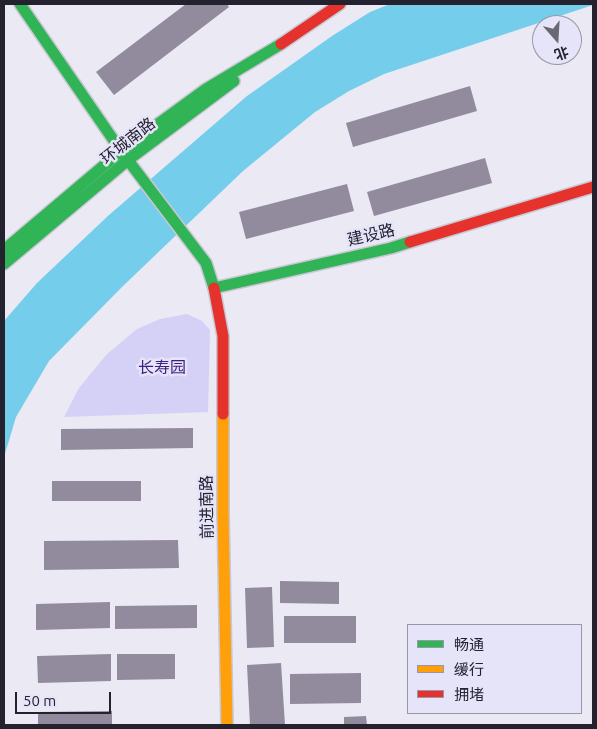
<!DOCTYPE html>
<html>
<head>
<meta charset="utf-8">
<style>
  body { margin:0 }
  #map { position:relative; width:597px; height:729px; overflow:hidden; background:#eae9f4; font-family:Ubuntu,"Noto Sans SC",sans-serif }
  canvas { display:block }
  .frame { position:absolute; inset:0; border:5px solid #24222f; pointer-events:none }
  .legend { position:absolute; left:407px; top:624px; width:175px; height:90px; box-sizing:border-box; background:#e6e4f9; border:1px solid #9896a8; margin:0; padding:6px 9px; list-style:none; font-size:15px; color:#24222f }
  .legend li { display:flex; align-items:center; gap:10px; height:25px }
  .legend b { width:25px; border:1px solid #9896a8 }
  .north { position:absolute; left:532px; top:15px; width:50px; height:50px; box-sizing:border-box; background:#e6e4f9; border:1px solid #9896a8; border-radius:50%; rotate:161deg; font-size:14px; font-weight:700; line-height:20px; text-align:center; color:#24222f }
  .north::after { content:''; display:block; margin:auto; width:18px; height:22px; background:#696874; clip-path:polygon(50% 0,100% 100%,50% 72%,0 100%) }
  .scale { position:absolute; left:15px; top:692px; width:96px; height:22px; box-sizing:border-box; border:2px solid #24222f; border-top:0; padding-left:6px; font-size:15px; line-height:18px; white-space:nowrap; color:#24222f; -webkit-text-stroke:4px #e6e4f9; paint-order:stroke }
</style>
</head>
<body>
<div id="map">
<canvas width="597" height="729"></canvas>
<div class="frame"></div>
<ul class="legend">
<li><b style="height:6px;background:#30b455"></b>畅通</li>
<li><b style="height:6px;background:#ff9f0a"></b>缓行</li>
<li><b style="height:6px;background:#e5322d"></b>拥堵</li>
</ul>
<div class="north">北</div>
<div class="scale">50 m</div>
</div>
<script>
const context = document.querySelector('canvas').getContext('2d');
context.lineJoin = 'round';
function paint(path, color) { context.fillStyle = color; context.fill(path, 'evenodd'); }
const toPath = rows => new Path2D(rows.map(r => 'M' + r).join(''));
function strokePath(path, color, width, dash) { context.strokeStyle = color; context.lineWidth = width; context.lineCap = dash ? 'butt' : 'round'; context.setLineDash(dash || []); context.stroke(path); }
function label(font, color, halo, rows, align = 'center') {
  context.font = font + ' Ubuntu,"Noto Sans SC",sans-serif'; context.lineWidth = 5; context.setLineDash([]); context.textBaseline = 'middle'; context.strokeStyle = halo; context.fillStyle = color; for (const [text, x, y, turn = 0] of rows) {
    context.save(); context.translate(x, y); context.rotate((+turn || 0) * Math.PI / 180); context.textAlign = isNaN(turn) ? turn : align; if (halo) context.strokeText(text, 0, 0); context.fillText(text, 0, 0); context.restore();
  }
}
paint(toPath([
  [187,314,202,321,210,330,208,412,64,417,79,388,107,354,137,329,160,319]
]), '#d5d0f6');
paint(toPath([
  [390,4,593,4,593,5,384,74,349,91,315,112,243,171,122,287,49,361,16,417,4,457,4,321,37,283,109,215,247,96,332,36,370,12]
]), '#74cdea');
paint(toPath([
  [186,4,227,4,229,7,114,95,96,72],
  [470,86,477,111,353,147,346,123],
  [485,158,492,183,374,216,367,192],
  [347,184,354,211,246,239,239,212],
  [193,428,193,448,61,450,61,429],
  [52,481,141,481,141,501,52,501],
  [178,540,179,568,44,570,44,541],
  [280,581,339,582,339,604,280,603],
  [272,587,274,647,247,648,245,588],
  [110,602,110,628,36,630,36,604],
  [197,605,197,628,115,629,115,606],
  [284,616,356,616,356,643,284,643],
  [111,654,111,681,38,683,37,656],
  [117,654,175,654,175,679,117,680],
  [281,663,285,725,250,725,247,665],
  [361,673,361,703,290,704,290,674],
  [112,711,112,725,38,725,38,712],
  [366,716,367,725,344,725,344,717]
]), '#928b9e');
const fast = toPath([
  [20,4,121,151,206,263,214,288,391,248,410,242],
  [4,250,121,151,206,89,281,44],
  [4,264,128,160,234,81]
]);
const slow = toPath([
  [223,414,223,512,227,725]
]);
const jam = toPath([
  [281,44,340,4],
  [410,242,593,187],
  [214,288,223,336,223,414]
]);
strokePath(fast, '#c8c7d3', 14);
strokePath(slow, '#c8c7d3', 14);
strokePath(jam, '#c8c7d3', 14);
strokePath(fast, '#30b455', 11);
strokePath(slow, '#ff9f0a', 11);
strokePath(jam, '#e5322d', 11);
label('16px', '#24222f', '#e6e4f9', [
  ["环城南路",128,141,-38],
  ["建设路",371,235,-13],
  ["前进南路",207,507,-91]
]);
label('16px', '#3d1f7f', '#e6e4f9', [
  ["长寿园",162,368]
]);
</script>
</body>
</html>
